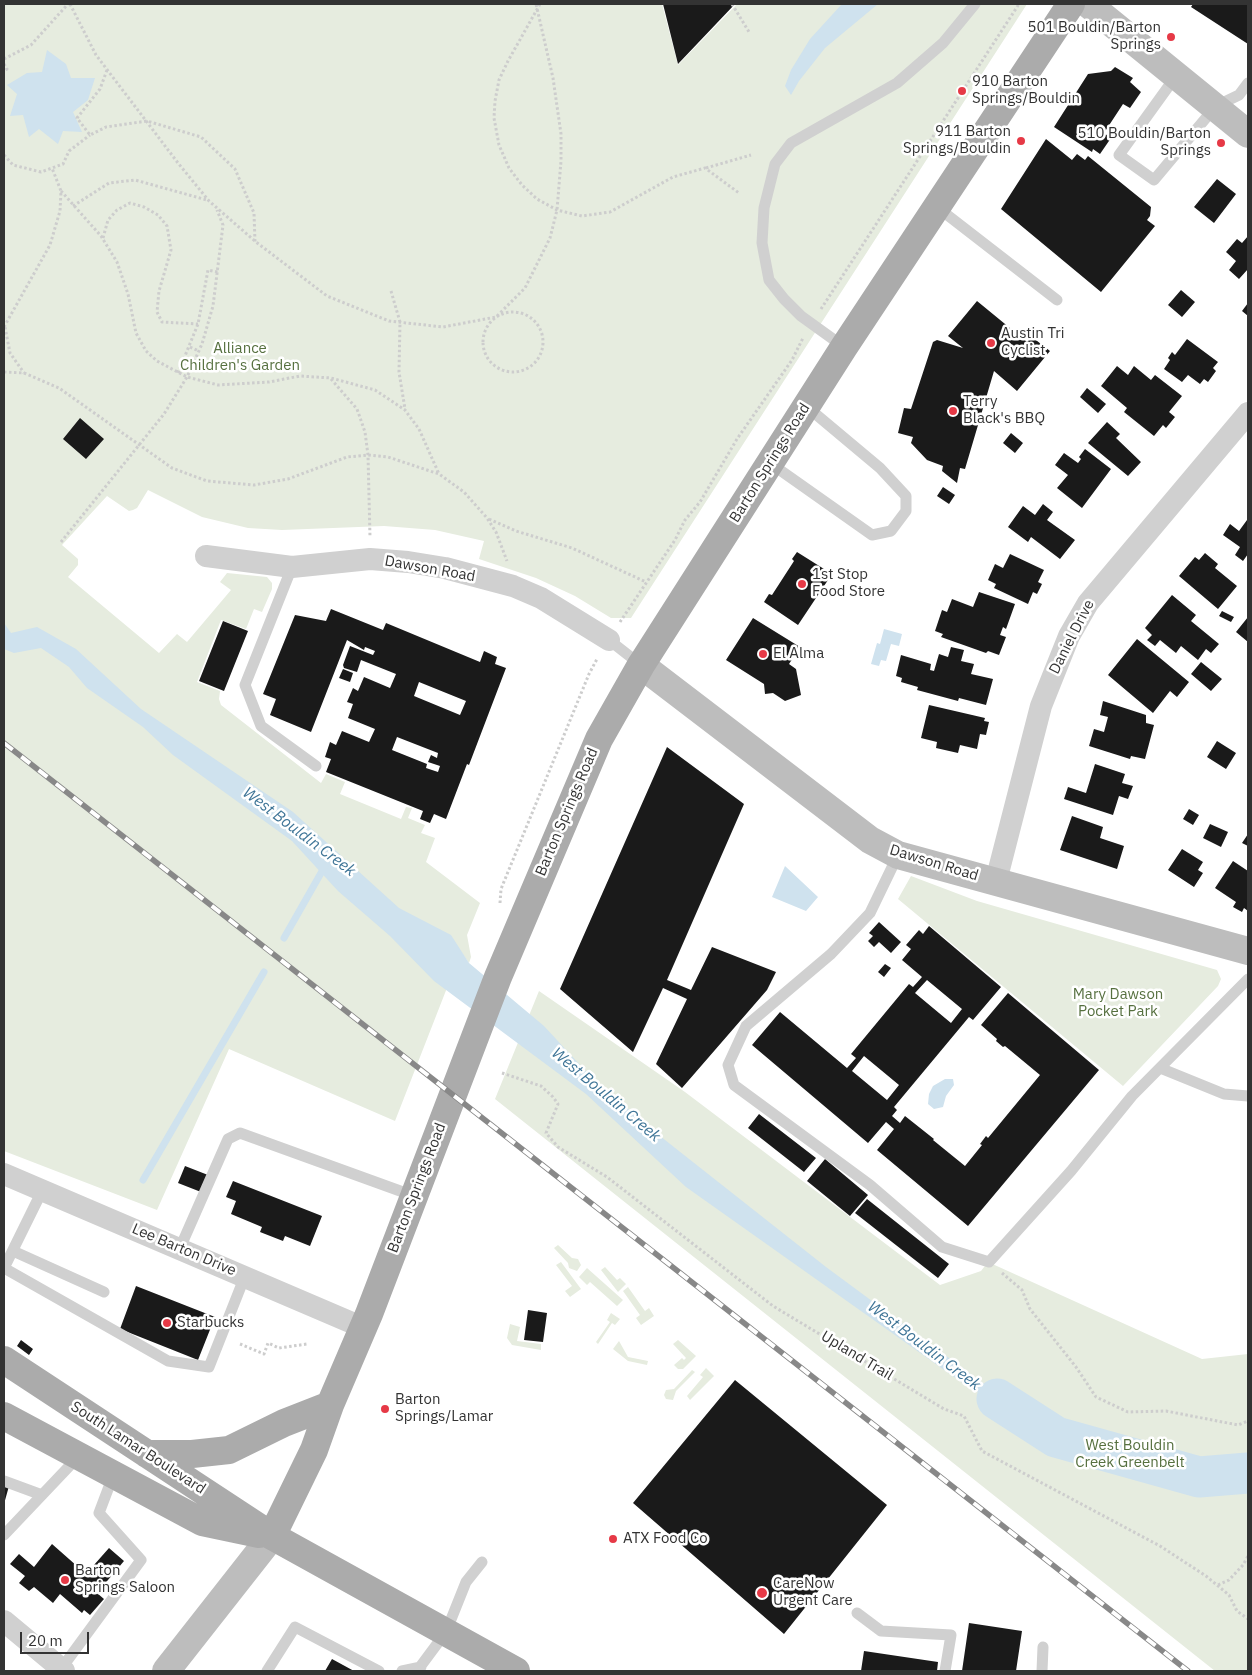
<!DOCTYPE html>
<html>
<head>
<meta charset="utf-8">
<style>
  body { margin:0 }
  #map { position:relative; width:1252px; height:1675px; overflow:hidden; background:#fff; font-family:"IBM Plex Sans",sans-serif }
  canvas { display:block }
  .frame { position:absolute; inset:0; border:5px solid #333; pointer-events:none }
  .scale { position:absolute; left:20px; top:1632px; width:69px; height:22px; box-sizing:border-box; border:2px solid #333; border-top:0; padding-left:6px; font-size:15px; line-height:18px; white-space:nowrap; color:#333; -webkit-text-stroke:4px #fff; paint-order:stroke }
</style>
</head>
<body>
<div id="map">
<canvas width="1252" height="1675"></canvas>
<div class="frame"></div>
<div class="scale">20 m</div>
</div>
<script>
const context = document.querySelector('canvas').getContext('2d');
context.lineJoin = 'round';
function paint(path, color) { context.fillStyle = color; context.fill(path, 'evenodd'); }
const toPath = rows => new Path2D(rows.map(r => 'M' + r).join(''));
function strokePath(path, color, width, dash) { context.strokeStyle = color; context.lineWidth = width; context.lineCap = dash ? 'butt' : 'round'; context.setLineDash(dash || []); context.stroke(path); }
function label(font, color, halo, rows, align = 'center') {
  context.font = font + ' "IBM Plex Sans",sans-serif'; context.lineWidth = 5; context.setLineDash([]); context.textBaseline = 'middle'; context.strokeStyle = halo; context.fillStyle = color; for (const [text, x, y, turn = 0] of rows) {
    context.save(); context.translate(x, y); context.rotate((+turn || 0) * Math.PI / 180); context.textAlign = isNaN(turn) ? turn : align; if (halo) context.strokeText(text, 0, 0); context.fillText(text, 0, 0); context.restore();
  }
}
paint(toPath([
  [4,4,662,4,678,65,737,4,1027,4,631,618,611,618,575,596,536,578,479,559,484,541,435,530,384,526,282,530,248,528,202,517,148,490,137,508,133,510,129,511,107,496,62,545,78,559,78,565,68,577,159,653,177,634,187,642,231,590,220,582,227,573,267,577,272,583,272,589,262,612,254,609,246,629,221,620,197,682,220,691,219,699,221,705,321,783,326,774,345,782,340,794,401,819,406,807,412,808,408,818,425,825,421,833,435,838,426,862,480,903,467,935,471,957,469,963,461,952,395,1121,229,1049,157,1210,4,1151],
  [911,876,977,901,1217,970,1221,979,1218,986,1123,1086,898,899],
  [539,991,685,1092,940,1285,981,1271,988,1262,1202,1359,1248,1354,1248,1671,1215,1671,495,1099],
  [558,1245,572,1258,578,1259,581,1265,577,1271,569,1268,568,1263,554,1248],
  [561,1262,581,1289,570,1297,565,1291,572,1286,556,1265],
  [605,1267,617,1280,620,1278,626,1284,618,1292,601,1270],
  [587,1268,623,1300,617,1306,590,1282,587,1285,579,1277],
  [628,1287,645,1311,649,1308,654,1316,641,1325,636,1318,640,1315,623,1291],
  [611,1313,620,1319,615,1325,612,1323,598,1344,596,1342,610,1322,607,1320],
  [510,1324,520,1327,517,1341,541,1344,541,1350,512,1345,507,1338],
  [678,1340,696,1356,683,1369,678,1369,674,1365,682,1358,684,1360,686,1358,673,1344],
  [619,1341,628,1357,648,1361,647,1365,628,1361,613,1349],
  [706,1368,714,1376,690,1400,687,1396,703,1377,700,1375],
  [692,1370,695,1372,676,1391,673,1400,666,1399,664,1395,666,1390,674,1389]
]), '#e6ecdf');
paint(toPath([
  [842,4,878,4,825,48,799,81,791,95,785,86,791,70,810,39],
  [47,50,66,64,71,78,95,78,88,100,73,112,82,132,63,131,58,144,39,129,29,137,23,115,10,116,17,94,7,85,27,73,42,72],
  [4,623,11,633,37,627,76,649,141,709,293,812,399,908,451,935,469,963,544,1026,593,1079,665,1140,826,1267,1056,1437,964,1384,686,1187,586,1094,434,981,390,936,338,891,292,841,173,755,143,727,87,688,69,667,41,648,14,653,4,649],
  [884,629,902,634,899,646,891,644,886,661,881,660,879,666,871,664,877,643,880,644],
  [785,866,818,897,806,911,772,897],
  [945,1079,953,1079,954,1085,946,1096,943,1107,934,1109,928,1104,929,1094,933,1086]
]), '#cfe2ee');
strokePath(toPath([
  [284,938,325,866],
  [143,1180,264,972]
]), '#cfe2ee', 7);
strokePath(toPath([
  [997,1399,1056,1437,1199,1477,1248,1473]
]), '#cfe2ee', 41);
paint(toPath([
  [663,4,735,4,678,64],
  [1193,4,1248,4,1248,44,1191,7],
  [1115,67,1133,78,1130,82,1141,92,1130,108,1123,104,1104,133,1111,138,1100,154,1093,149,1092,152,1054,127,1088,74,1111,71],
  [1046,139,1072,160,1077,154,1085,160,1088,156,1151,207,1150,216,1147,220,1155,226,1101,292,1001,209],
  [1217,179,1236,194,1214,223,1194,207],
  [1248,236,1248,269,1239,279,1229,270,1236,261,1226,252,1237,239,1242,243],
  [1181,290,1195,302,1182,317,1168,305],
  [977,301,1027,342,1032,337,1050,351,1017,391,994,371,965,469,960,468,957,483,942,471,943,466,927,460,911,443,913,437,898,433,904,408,911,409,933,342,937,340,963,348,948,336],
  [1248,303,1248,316,1242,311],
  [1187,339,1218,362,1213,368,1216,371,1208,382,1204,379,1200,384,1188,375,1182,382,1164,369,1170,360,1168,358,1172,352,1175,355],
  [1117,366,1128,375,1134,366,1151,380,1155,375,1182,396,1169,412,1175,417,1166,428,1163,425,1154,436,1124,412,1127,408,1101,386],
  [1087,388,1106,404,1098,413,1080,397],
  [80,418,104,439,86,459,63,439],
  [1107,422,1120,434,1116,438,1141,462,1128,476,1088,443],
  [1011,433,1023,443,1015,453,1003,443],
  [1085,449,1111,469,1082,508,1057,488,1068,475,1055,465,1064,453,1078,463,1081,459,1079,457],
  [943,487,955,495,949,504,937,496],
  [1043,504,1053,512,1047,520,1075,540,1060,559,1031,537,1028,542,1008,527,1023,506,1035,515],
  [1247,520,1248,554,1243,561,1235,555,1240,547,1223,535,1230,524,1239,531],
  [797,552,832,574,798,625,764,602,769,594,772,595,794,561,792,559],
  [1205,553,1218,564,1215,568,1237,586,1218,609,1179,576,1195,557,1199,560],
  [1010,554,1044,570,1038,582,1042,584,1037,594,1033,592,1028,604,994,588,996,584,988,580,995,564,1003,568],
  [979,592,1015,604,1006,629,1003,627,1000,635,1006,637,999,655,988,651,986,653,941,637,943,634,935,631,942,610,947,612,952,599,973,607],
  [1172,595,1196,615,1191,621,1219,644,1211,653,1206,649,1198,660,1181,646,1176,653,1160,640,1155,646,1147,640,1152,635,1145,628],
  [331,609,383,630,386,623,480,662,484,651,497,657,495,664,506,668,469,765,467,764,446,819,434,814,430,823,420,819,423,811,326,772,331,759,325,757,330,742,336,745,342,731,369,742,375,729,348,718,353,704,347,702,353,688,358,691,364,677,390,688,396,674,361,660,357,672,344,668,343,665,350,646,373,655,375,651,365,647,364,650,347,640,311,732,270,715,276,699,263,694,295,615,326,621],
  [419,682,466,701,460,715,414,696],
  [397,737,438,753,437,758,431,755,428,762,440,766,438,772,426,768,427,764,392,750],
  [1222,611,1234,617,1231,622,1219,616],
  [1248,617,1248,642,1236,632],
  [753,618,800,647,789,664,796,669,801,695,785,701,773,693,765,694,764,684,726,660],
  [223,621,248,631,224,691,199,681],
  [1137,639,1189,682,1177,697,1170,691,1153,713,1108,675],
  [951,647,964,650,961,661,974,664,971,674,993,679,986,705,959,698,958,701,917,690,918,687,901,682,902,678,896,676,901,655,931,664,930,670,934,671,939,654,948,657],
  [1201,662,1222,679,1211,691,1191,674],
  [343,669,353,673,350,682,339,678],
  [1103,701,1146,715,1146,723,1154,725,1145,759,1131,756,1130,759,1089,746,1094,729,1104,732,1108,717,1100,715],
  [929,705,985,718,984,721,989,722,986,735,980,734,977,749,960,745,958,753,936,748,937,742,921,738],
  [1217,741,1236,753,1226,769,1207,757],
  [667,747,744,804,667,980,691,990,712,947,776,972,767,990,682,1088,656,1064,687,999,663,988,633,1052,560,989],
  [1095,764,1125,774,1122,783,1133,786,1128,799,1119,796,1113,815,1064,799,1068,787,1086,793],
  [1189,809,1199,815,1193,825,1183,819],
  [1072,816,1103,827,1100,838,1124,846,1117,869,1060,850],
  [1210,824,1228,832,1221,847,1203,838],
  [1248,834,1248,846,1242,843],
  [1182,849,1203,862,1198,870,1203,873,1194,887,1168,870],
  [1233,861,1248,871,1248,911,1244,908,1242,912,1233,907,1236,902,1215,888],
  [879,922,901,942,891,953,879,942,874,947,868,941,873,936,869,933],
  [929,926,1001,987,973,1020,969,1017,894,1107,897,1110,892,1116,900,1123,905,1116,934,1139,933,1140,965,1166,982,1145,980,1144,986,1136,988,1138,1040,1075,1005,1046,1003,1047,996,1041,997,1039,981,1025,1008,993,1099,1070,968,1226,877,1150,894,1129,886,1122,868,1143,752,1045,780,1012,847,1068,856,1058,851,1054,909,984,913,987,922,977,902,960,911,949,906,945,919,930,923,934],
  [927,980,962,1009,951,1023,915,993],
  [864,1056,899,1085,887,1100,852,1071],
  [885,964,891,968,884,977,878,972],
  [759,1114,816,1158,804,1172,748,1128],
  [825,1159,868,1195,850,1216,807,1181],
  [185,1166,208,1175,201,1192,178,1183],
  [233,1181,322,1216,310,1246,285,1236,283,1241,260,1232,262,1227,231,1214,236,1201,226,1197],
  [867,1199,949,1264,938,1278,855,1213],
  [136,1286,215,1317,198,1360,120,1329],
  [528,1310,547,1313,543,1342,524,1340],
  [21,1340,33,1349,29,1355,17,1346],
  [735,1380,887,1505,784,1634,633,1503],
  [4,1484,9,1486,4,1504],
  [52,1544,86,1574,109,1548,124,1561,97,1593,104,1599,90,1615,84,1610,82,1613,60,1594,53,1603,34,1587,29,1591,19,1583,25,1576,10,1564,19,1554,34,1567],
  [969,1623,1022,1631,1016,1671,962,1671],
  [864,1651,938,1662,937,1671,861,1671],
  [332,1659,354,1671,325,1671]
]), '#1a1a1a');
strokePath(toPath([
  [70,4,96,55,178,163,209,201,256,242,327,296,389,321,443,327,496,317,525,288,550,238,557,210,561,161,561,134,553,78,536,4],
  [540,4,508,61,499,80,495,101,494,118,499,145,509,168,522,185,537,199,557,210,582,216,610,212,673,177,705,168,739,193],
  [732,4,749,32],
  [4,59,31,45,68,4],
  [4,64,7,69,4,71],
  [107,70,100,89,77,118,90,135,106,127,147,121,201,137,235,169,254,213,255,242],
  [4,155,13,165,41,172,63,164,69,151,90,135],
  [706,168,751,155],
  [61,191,101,236,117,262,128,294,136,333,146,351,157,361,187,377,218,385,269,382,300,376,331,378,375,390,405,410,419,429,439,474],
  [73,206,109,183,135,180,207,200],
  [103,238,108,220,117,210,130,203,144,207,158,215,167,226,171,250,159,291,157,312,162,322,198,324],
  [391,291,400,322,399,372,405,409],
  [821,309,1019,4],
  '483 342a30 30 0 1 1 60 0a30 30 0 1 1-60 0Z',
  [4,327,50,245,60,211,61,191,52,168],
  [5,327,10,353,24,373],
  [190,347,199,351],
  [4,372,24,373,59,388,172,468,207,481,254,485,288,479,347,457,368,455,388,457,439,474,464,492,487,518,496,532,507,561],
  [178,373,198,324,208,270,218,272],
  [331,379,357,409,365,432,368,455,370,537],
  [489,519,516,531,572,548,646,582],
  [61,542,164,414,187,377,202,344,213,306,223,225,217,210],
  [620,622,675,540,685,520,700,502,737,439,792,360,803,338],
  [500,903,501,889,589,674,597,659],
  [502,1073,541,1086,553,1097,558,1104,546,1133,558,1147,607,1177,773,1306,944,1409,964,1416,982,1451,1160,1546,1206,1576,1229,1595,1237,1611,1248,1619],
  [1002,1273,1022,1290,1030,1309,1076,1367,1096,1397,1128,1412,1166,1411,1238,1425,1248,1421],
  [240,1344,264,1354,268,1343,279,1348,307,1344],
  [1218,1585,1229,1580,1243,1565,1248,1556]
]), '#cdcdcd', 3, [2.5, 2.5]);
strokePath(toPath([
  [1176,76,1119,155,1154,180,1216,106,1239,95,1248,83],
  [937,207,1057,300],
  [844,347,801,316,784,299,769,280,762,243,764,208,775,164,791,143,897,83,943,43,975,4],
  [770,463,872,535,891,531,906,511,906,496,880,468,806,406],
  [292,567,245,685,261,726,316,766],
  [609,640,641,665],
  [898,855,870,913,831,954,746,1026,728,1065,734,1085,870,1185,942,1247,989,1262,1071,1171,1132,1096,1248,979],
  [1160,1068,1224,1094,1248,1096],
  [43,1189,4,1268,168,1361,209,1367,245,1276],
  [180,1248,228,1139,240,1133,414,1196],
  [13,1251,104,1292],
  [4,1481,42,1495],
  [4,1535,78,1457],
  [857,1613,881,1631,951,1635,945,1671],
  [61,1669,141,1560,99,1513,113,1476],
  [267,1671,295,1627,379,1671],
  [402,1671,421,1667],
  [417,1671,446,1632,466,1582,482,1562],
  [1042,1671,1043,1647]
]), '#d0d0d0', 11);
strokePath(toPath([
  [206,556,292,567,370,559,408,562,445,568,513,586,541,598,609,640],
  [996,881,1041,706,1069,636,1088,603,1248,413],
  [4,1174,364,1328],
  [4,1621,64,1671]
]), '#d0d0d0', 22);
strokePath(toPath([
  [1088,4,1248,134],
  [641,665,870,840,898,855,1248,951],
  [166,1671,272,1536]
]), '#bdbdbd', 28);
strokePath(toPath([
  [4,1360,272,1536,516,1671],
  [4,1416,202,1522,259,1534],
  [147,1454,192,1454,229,1450,284,1423,330,1405],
  [272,1536,314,1450,330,1405,369,1314,498,977,599,739,641,665,844,347,1071,4]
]), '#ababab', 28);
const rail = toPath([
  [4,743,1188,1671]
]);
strokePath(rail, '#888', 5.5);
strokePath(rail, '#fff', 4, [11]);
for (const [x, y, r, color] of [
  [1171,37,5,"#e63946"],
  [962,91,5,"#e63946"],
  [1021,141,5,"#e63946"],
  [1221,143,5,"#e63946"],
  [991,343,5,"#e63946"],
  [953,411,5,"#e63946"],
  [802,584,5,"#e63946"],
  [763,654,5,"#e63946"],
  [167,1323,5,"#e63946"],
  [385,1409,5,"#e63946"],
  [613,1539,5,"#e63946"],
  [65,1580,5,"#e63946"],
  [762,1593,6,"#e63946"]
]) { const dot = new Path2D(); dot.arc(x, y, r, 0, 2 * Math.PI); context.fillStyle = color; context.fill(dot); strokePath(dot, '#fff', 2); }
label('15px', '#333', '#fff', [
  ["501 Bouldin/Barton",1161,28,"right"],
  ["Springs",1161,45,"right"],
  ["910 Barton",972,82],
  ["Springs/Bouldin",972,99],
  ["911 Barton",1011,132,"right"],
  ["Springs/Bouldin",1011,149,"right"],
  ["510 Bouldin/Barton",1211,134,"right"],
  ["Springs",1211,151,"right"],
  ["Austin Tri",1001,334],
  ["Cyclist",1001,351],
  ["Terry",963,402],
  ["Black's BBQ",963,419],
  ["1st Stop",812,575],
  ["Food Store",812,592],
  ["El Alma",773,654],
  ["Starbucks",177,1323],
  ["Barton",395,1400],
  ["Springs/Lamar",395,1417],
  ["ATX Food Co",623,1539],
  ["Barton",75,1571],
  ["Springs Saloon",75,1588],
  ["CareNow",773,1584],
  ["Urgent Care",773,1601]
], 'left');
label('15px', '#56703f', '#fff', [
  ["Alliance",240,349],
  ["Children's Garden",240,366],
  ["Mary Dawson",1118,995],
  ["Pocket Park",1118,1012],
  ["West Bouldin",1130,1446],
  ["Creek Greenbelt",1130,1463]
]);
label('15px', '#333', '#fff', [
  ["Barton Springs Road",770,463,-58],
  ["Dawson Road",430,569,10],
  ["Daniel Drive",1072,637,-63],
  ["Barton Springs Road",567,812,-67],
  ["Dawson Road",934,863,17],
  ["Barton Springs Road",417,1188,-69],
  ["Lee Barton Drive",184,1250,23],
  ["Upland Trail",857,1356,31],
  ["South Lamar Boulevard",138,1448,33]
]);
label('italic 16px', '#3f7597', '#fff', [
  ["West Bouldin Creek",299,832,37],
  ["West Bouldin Creek",606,1095,40],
  ["West Bouldin Creek",924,1346,37]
]);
</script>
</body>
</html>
